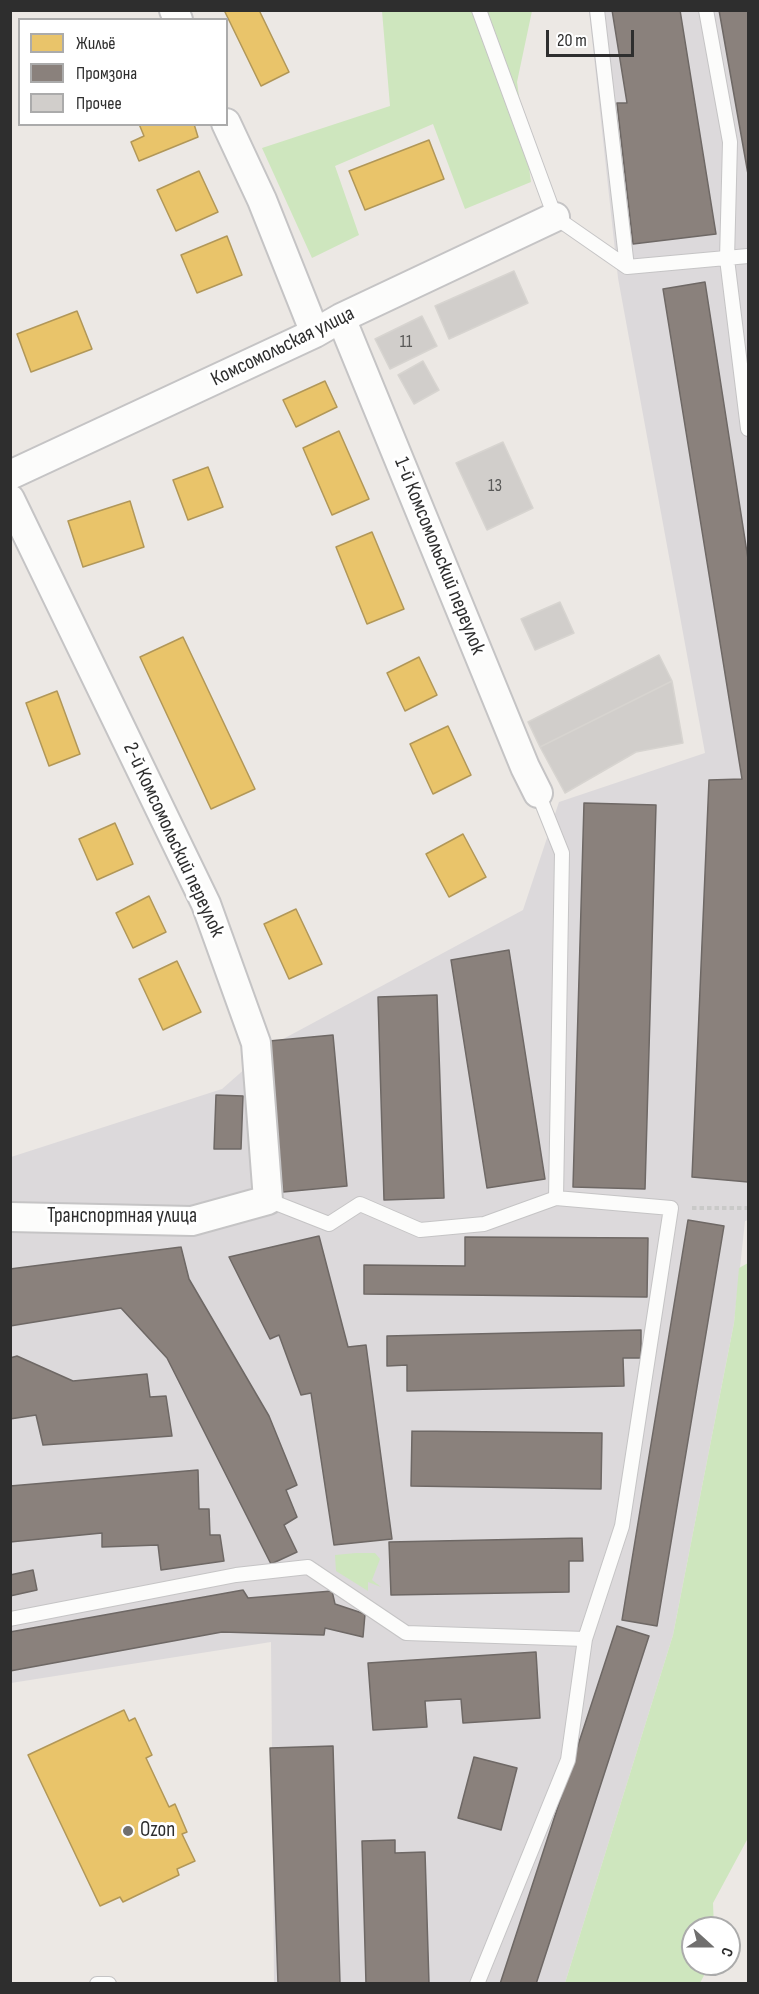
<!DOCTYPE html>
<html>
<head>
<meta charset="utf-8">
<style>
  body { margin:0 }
  #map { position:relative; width:759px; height:1994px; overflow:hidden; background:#ece8e4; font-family:"Sofia Sans Condensed",sans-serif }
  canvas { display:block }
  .frame { position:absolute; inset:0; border:12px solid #2e2e2e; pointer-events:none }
  .legend { position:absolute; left:18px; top:18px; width:210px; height:108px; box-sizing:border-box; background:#fff; border:2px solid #ababab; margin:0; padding:8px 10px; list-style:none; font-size:18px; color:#2e2e2e }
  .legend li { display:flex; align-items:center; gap:12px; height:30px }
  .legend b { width:30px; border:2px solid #ababab }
  .north { position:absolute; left:681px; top:1916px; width:60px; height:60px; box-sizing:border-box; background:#fff; border:2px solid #ababab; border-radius:50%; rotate:111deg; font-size:16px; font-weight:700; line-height:24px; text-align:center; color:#2e2e2e }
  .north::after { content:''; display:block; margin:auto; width:21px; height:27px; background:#706f6e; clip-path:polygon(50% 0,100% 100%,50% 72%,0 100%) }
  .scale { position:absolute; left:546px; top:30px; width:88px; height:27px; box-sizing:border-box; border:3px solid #2e2e2e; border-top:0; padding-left:8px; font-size:18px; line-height:21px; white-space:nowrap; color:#2e2e2e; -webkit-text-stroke:4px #fff; paint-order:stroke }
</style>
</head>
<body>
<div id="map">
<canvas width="759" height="1994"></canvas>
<div class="frame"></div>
<ul class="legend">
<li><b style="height:16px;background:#e9c46a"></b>Жильё</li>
<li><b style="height:16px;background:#8a817c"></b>Промзона</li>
<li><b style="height:16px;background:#d1cecb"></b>Прочее</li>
</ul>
<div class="north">С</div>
<div class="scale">20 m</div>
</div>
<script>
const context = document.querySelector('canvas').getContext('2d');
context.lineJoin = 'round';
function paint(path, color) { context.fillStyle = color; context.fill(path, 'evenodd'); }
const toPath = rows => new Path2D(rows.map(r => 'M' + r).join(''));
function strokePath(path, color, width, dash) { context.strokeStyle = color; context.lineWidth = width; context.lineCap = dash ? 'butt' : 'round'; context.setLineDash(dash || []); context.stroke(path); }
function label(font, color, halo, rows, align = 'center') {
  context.font = font + ' "Sofia Sans Condensed",sans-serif'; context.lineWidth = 6; context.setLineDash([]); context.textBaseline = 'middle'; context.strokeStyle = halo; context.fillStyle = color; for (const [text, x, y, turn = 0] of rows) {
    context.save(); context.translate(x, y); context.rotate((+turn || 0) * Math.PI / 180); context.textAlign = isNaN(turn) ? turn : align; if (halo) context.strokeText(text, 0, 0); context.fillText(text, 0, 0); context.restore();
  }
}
paint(toPath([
  [589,11,748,11,748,1220,745,1221,734,1323,673,1635,565,1983,274,1983,271,1642,11,1683,11,1157,222,1089,272,1045,523,910,559,802,705,753,618,278]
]), '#dcd9db');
paint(toPath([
  [382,11,532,11,517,82,531,182,465,209,433,124,335,166,359,235,312,258,262,148,390,106],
  [748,1263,748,1751,747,1753,748,1838,713,1903,714,1928,693,1928,693,1964,710,1964,700,1983,565,1983,673,1635,734,1323,739,1268],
  [356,1553,375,1553,380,1559,372,1580,381,1587,368,1582,368,1591,336,1571,335,1555]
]), '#cee6be');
const homes = toPath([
  [224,10,259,10,289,72,261,86,224,10],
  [139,124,194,124,198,137,139,161,131,142,144,136,139,124],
  [429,140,444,179,365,210,349,171,429,140],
  [199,171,218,212,176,231,157,190,199,171],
  [227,236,242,275,197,293,181,255,227,236],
  [77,311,92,349,31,372,17,334,77,311],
  [325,381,337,407,296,427,283,400,325,381],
  [339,431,369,499,332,515,303,448,339,431],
  [208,467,223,507,188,520,173,480,208,467],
  [130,501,144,547,83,567,68,521,130,501],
  [372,532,404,609,367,624,336,547,372,532],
  [183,637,255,789,211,809,140,657,183,637],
  [419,657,437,695,405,711,387,673,419,657],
  [57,691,80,754,49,766,26,703,57,691],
  [448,726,471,775,433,794,410,744,448,726],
  [115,823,133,864,97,880,79,839,115,823],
  [463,834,486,877,449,897,426,854,463,834],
  [149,896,166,932,133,948,116,913,149,896],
  [296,909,322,964,289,979,264,924,296,909],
  [177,961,201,1012,163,1030,139,979,177,961],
  [124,1710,129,1721,135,1718,152,1755,146,1758,169,1807,175,1804,187,1832,182,1834,195,1861,177,1869,179,1875,123,1902,120,1897,100,1906,28,1755,124,1710]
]);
paint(homes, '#e9c46a');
strokePath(homes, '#b19758', 1.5);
const industry = toPath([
  [612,10,680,10,716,234,633,244,617,103,627,103,612,10],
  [719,10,748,10,748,174,719,10],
  [705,282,748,559,748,1182,692,1177,709,780,742,779,663,289,705,282],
  [584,803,656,805,645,1189,573,1187,584,803],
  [509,950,545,1179,487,1188,451,960,509,950],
  [437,995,444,1198,384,1200,378,997,437,995],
  [333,1035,347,1186,283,1192,269,1041,333,1035],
  [216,1095,243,1096,241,1149,214,1149,216,1095],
  [688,1220,724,1226,657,1626,622,1620,688,1220],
  [319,1236,348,1347,366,1345,392,1539,334,1545,311,1393,301,1395,279,1335,270,1339,229,1257,319,1236],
  [465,1237,648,1238,647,1297,364,1294,364,1265,465,1266,465,1237],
  [181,1247,189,1279,269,1416,297,1485,286,1490,297,1517,284,1525,297,1552,271,1564,167,1358,121,1308,10,1326,10,1269,181,1247],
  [641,1330,641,1358,623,1358,624,1386,407,1391,407,1365,387,1366,387,1336,641,1330],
  [17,1356,73,1381,147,1374,150,1397,166,1396,172,1436,43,1445,36,1415,10,1419,10,1358,17,1356],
  [412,1431,602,1433,601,1489,411,1486,412,1431],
  [198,1470,199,1509,209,1509,210,1535,220,1535,224,1561,161,1570,158,1545,102,1547,102,1533,10,1542,10,1486,198,1470],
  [582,1538,583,1561,569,1561,569,1592,391,1595,389,1542,582,1538],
  [33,1570,37,1590,10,1596,10,1575,33,1570],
  [243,1590,248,1598,332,1591,335,1604,365,1614,363,1637,325,1628,324,1635,222,1632,10,1671,10,1632,243,1590],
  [617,1626,649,1636,536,1984,500,1984,617,1626],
  [536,1652,540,1718,463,1723,461,1699,425,1701,427,1727,373,1730,368,1663,536,1652],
  [333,1746,340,1984,278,1984,270,1748,333,1746],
  [474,1757,517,1768,501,1830,458,1818,474,1757],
  [395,1840,395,1853,425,1852,429,1984,366,1984,362,1841,395,1840]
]);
paint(industry, '#8a817c');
strokePath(industry, '#6e6865', 1.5);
const building = toPath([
  [514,271,528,303,449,339,435,306,514,271],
  [422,316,437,346,390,369,375,339,422,316],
  [423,361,439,390,414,404,398,375,423,361],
  [503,442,533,508,487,530,456,463,503,442],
  [560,602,574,633,535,650,521,619,560,602],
  [659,655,672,681,540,747,528,722,659,655],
  [672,681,683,743,636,752,565,793,540,747,672,681]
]);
paint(building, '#d1cecb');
strokePath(building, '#d7d4d0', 1.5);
const lane = toPath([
  [479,10,555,217,627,267,748,256],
  [597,10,627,267],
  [706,10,730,142,727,259,748,429],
  [538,793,562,853,556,1198],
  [268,1200,329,1224,360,1204,420,1230,484,1224,556,1198,671,1208,622,1526,585,1639,568,1760,477,1984],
  [10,1619,236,1575,308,1567,406,1633,585,1639],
  [97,1984,109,1984]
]);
const street = toPath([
  [174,10,178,20],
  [226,123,262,200,315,333],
  [341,318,525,767,538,793],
  [10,475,315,333,341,318,555,217],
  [10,499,206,904,256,1043,268,1200,192,1221,10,1217]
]);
strokePath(lane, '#c5c4c5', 16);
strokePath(street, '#c5c4c5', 32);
strokePath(toPath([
  [692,1208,748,1208]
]), '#c9c9c8', 4, [4.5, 3]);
strokePath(lane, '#fcfcfb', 14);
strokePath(street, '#fcfcfb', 28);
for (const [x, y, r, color] of [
  [128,1831,6,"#706f6e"]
]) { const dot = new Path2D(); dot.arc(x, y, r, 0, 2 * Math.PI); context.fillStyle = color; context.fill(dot); strokePath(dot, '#fff', 2); }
label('18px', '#585857', null, [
  ["11",406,342],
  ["13",495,486]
]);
label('21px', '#2e2e2e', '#fff', [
  ["Комсомольская улица",283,347,-26],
  ["1-й Комсомольский переулок",439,556,68],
  ["2-й Комсомольский переулок",173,840,65],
  ["Транспортная улица",122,1217]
]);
label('21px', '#2e2e2e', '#fff', [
  ["Ozon",140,1831]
], 'left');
</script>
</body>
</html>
